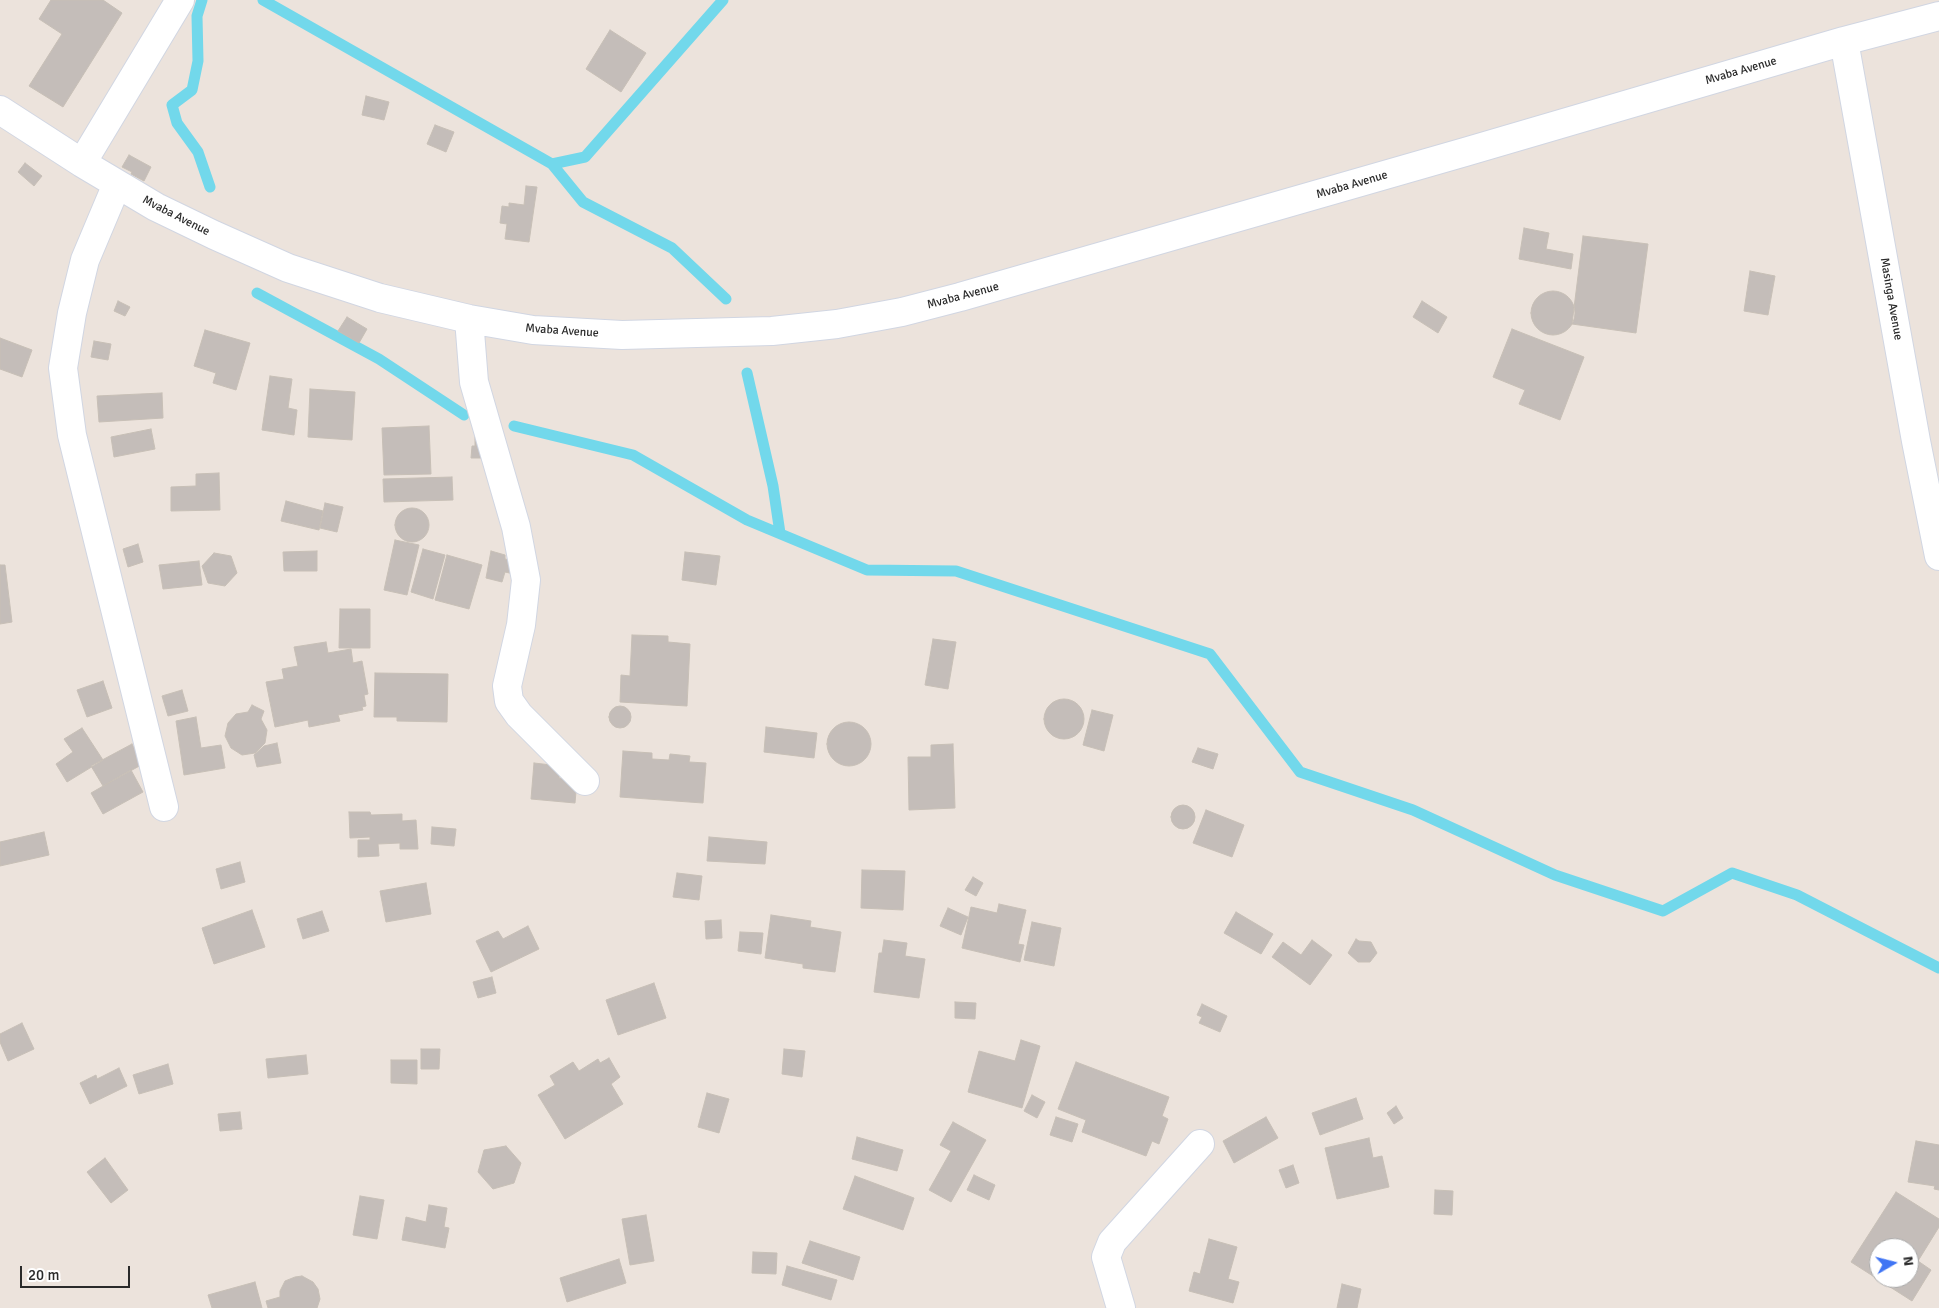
<!DOCTYPE html>
<html>
<head>
<meta charset="utf-8">
<style>
  body { margin:0 }
  #map { position:relative; width:1939px; height:1308px; overflow:hidden; background:#ece3dc; font-family:Signika,sans-serif }
  canvas { display:block }
  .north { position:absolute; left:1869px; top:1238px; width:50px; height:50px; box-sizing:border-box; background:#fff; border:1px solid #aaa; border-radius:50%; rotate:82deg; font-size:14px; font-weight:700; line-height:20px; text-align:center; color:#2a2a2a }
  .north::after { content:''; display:block; margin:auto; width:18px; height:22px; background:#4075f4; clip-path:polygon(50% 0,100% 100%,50% 72%,0 100%) }
  .scale { position:absolute; left:20px; top:1266px; width:110px; height:22px; box-sizing:border-box; border:2px solid #2a2a2a; border-top:0; padding-left:6px; font-size:15px; line-height:18px; white-space:nowrap; color:#2a2a2a; -webkit-text-stroke:4px #fff; paint-order:stroke }
</style>
</head>
<body>
<div id="map">
<canvas width="1939" height="1308"></canvas>
<div class="north">N</div>
<div class="scale">20 m</div>
</div>
<script>
const context = document.querySelector('canvas').getContext('2d');
context.lineJoin = 'round';
const toPath = rows => new Path2D(rows.map(r => 'M' + r).join(''));
function strokePath(path, color, width, dash) { context.strokeStyle = color; context.lineWidth = width; context.lineCap = dash ? 'butt' : 'round'; context.setLineDash(dash || []); context.stroke(path); }
function paint(path, color) { context.fillStyle = color; context.fill(path, 'evenodd'); }
function label(font, color, halo, rows, align = 'center') {
  context.font = font + ' Signika,sans-serif'; context.lineWidth = 4; context.setLineDash([]); context.textBaseline = 'middle'; context.strokeStyle = halo; context.fillStyle = color; for (const [text, x, y, turn = 0] of rows) {
    context.save(); context.translate(x, y); context.rotate((+turn || 0) * Math.PI / 180); context.textAlign = isNaN(turn) ? turn : align; if (halo) context.strokeText(text, 0, 0); context.fillText(text, 0, 0); context.restore();
  }
}
strokePath(toPath([
  [202,0,197,16,198,61,192,90,172,105,177,123,198,152,210,187],
  [263,0,552,164,585,157,723,0],
  [552,164,583,202,672,248,726,299],
  [257,293,379,359,464,415],
  [747,373,773,486,780,533],
  [514,426,633,455,747,520,867,570,956,571,1210,654,1300,772,1413,810,1555,875,1663,911,1732,873,1797,895,1939,968]
]), '#72d8eb', 11);
const building = toPath([
  [51,0,103,0,122,13,63,107,29,86,62,34,39,19,51,0],
  [610,30,646,53,621,92,586,69,610,30],
  [366,96,389,102,384,120,362,115,366,96],
  [435,125,454,132,446,152,427,144,435,125],
  [129,155,151,167,144,181,131,174,132,172,122,167,129,155],
  [25,163,42,176,34,186,18,172,25,163],
  [526,186,537,187,529,242,505,239,507,224,500,223,502,206,509,207,509,203,524,205,526,186],
  [1524,228,1549,233,1546,249,1573,254,1571,269,1519,259,1524,228],
  [1583,236,1648,244,1636,333,1572,324,1583,236],
  [1750,271,1775,276,1768,315,1744,311,1750,271],
  '1531 313a22 22 0 1 1 44 0a22 22 0 1 1-44 0Z',
  [118,301,130,307,125,316,114,311,118,301],
  [1422,301,1447,317,1438,333,1413,317,1422,301],
  [347,317,367,329,359,343,338,331,347,317],
  [1512,329,1584,357,1560,420,1519,404,1525,390,1493,377,1512,329],
  [205,330,250,343,236,390,213,383,216,373,194,366,205,330],
  [0,338,32,350,22,377,0,369,0,338],
  [94,341,111,344,108,360,91,357,94,341],
  [270,376,292,379,288,408,297,410,294,435,262,430,270,376],
  [310,389,355,392,352,440,308,437,310,389],
  [162,393,163,418,99,422,97,396,162,393],
  [429,426,431,474,384,475,382,428,429,426],
  [151,429,155,449,114,457,111,437,151,429],
  [475,437,483,437,482,458,471,458,472,446,475,446,475,437],
  [219,473,220,510,171,511,171,487,196,486,196,474,219,473],
  [452,477,453,500,384,502,383,479,452,477],
  [286,501,323,511,319,530,281,521,286,501],
  [325,503,343,507,337,532,320,528,325,503],
  '395 525a17 17 0 1 1 34 0a17 17 0 1 1-34 0Z',
  [395,540,419,545,407,595,384,590,395,540],
  [138,544,143,562,128,567,123,549,138,544],
  [423,549,445,555,433,599,411,592,423,549],
  [317,551,317,571,284,571,283,552,317,551],
  [491,551,505,555,505,559,516,561,514,574,505,572,502,582,486,578,491,551],
  [685,552,720,556,716,585,682,580,685,552],
  [214,553,231,556,237,573,225,586,208,583,202,566,214,553],
  [447,555,482,565,469,609,435,600,447,555],
  [199,561,202,585,163,589,159,565,199,561],
  [0,565,5,565,12,622,0,624,0,565],
  [340,609,370,609,370,648,339,648,340,609],
  [632,635,668,636,668,642,690,644,687,706,620,702,621,675,630,676,632,635],
  [933,639,956,642,948,689,925,685,933,639],
  [326,642,328,653,351,649,353,663,362,661,368,694,364,695,366,706,362,707,363,710,338,715,340,721,309,727,308,720,275,727,266,682,284,679,282,669,298,666,294,647,326,642],
  [375,673,448,674,447,722,397,721,397,717,374,717,375,673],
  [103,681,112,708,87,717,77,690,103,681],
  [182,690,188,711,168,716,162,696,182,690],
  '1044 719a20 20 0 1 1 40 0a20 20 0 1 1-40 0Z',
  [252,705,264,711,261,719,267,730,265,743,255,753,242,755,231,748,225,736,228,723,236,714,248,712,252,705],
  '609 717a11 11 0 1 1 22 0a11 11 0 1 1-22 0Z',
  [1092,710,1113,715,1104,751,1083,745,1092,710],
  [196,717,201,748,221,745,225,768,184,775,176,721,196,717],
  '827 744a22 22 0 1 1 44 0a22 22 0 1 1-44 0Z',
  [766,727,817,733,814,758,764,752,766,727],
  [82,728,103,760,67,782,56,764,73,752,64,739,82,728],
  [277,743,281,763,257,767,254,755,264,746,277,743],
  [132,744,143,764,103,786,91,766,132,744],
  [953,744,955,808,909,810,908,757,931,757,931,745,953,744],
  [1198,748,1218,754,1213,769,1192,762,1198,748],
  [623,751,652,753,652,759,669,760,670,754,690,756,689,762,706,763,703,803,620,797,623,751],
  [534,763,560,766,559,778,577,780,575,803,531,799,534,763],
  [131,770,143,792,103,814,91,793,131,770],
  '1171 817a12 12 0 1 1 24 0a12 12 0 1 1-24 0Z',
  [1206,810,1244,825,1232,857,1193,843,1206,810],
  [349,812,370,812,371,815,402,814,402,821,416,820,418,849,400,849,400,843,378,844,379,856,358,857,358,840,370,840,370,837,350,838,349,812],
  [432,827,456,829,454,846,431,844,432,827],
  [44,832,49,855,0,866,0,842,44,832],
  [709,837,767,842,765,864,707,861,709,837],
  [240,862,245,882,221,889,216,869,240,862],
  [862,870,905,871,903,910,861,908,862,870],
  [677,873,702,876,699,900,673,897,677,873],
  [973,877,983,883,976,896,965,890,973,877],
  [426,883,431,914,386,922,380,891,426,883],
  [999,904,1026,910,1018,944,1024,945,1020,962,962,948,971,907,997,913,999,904],
  [948,908,968,917,961,935,940,926,948,908],
  [252,910,265,947,214,964,202,928,252,910],
  [322,911,329,931,303,939,297,919,322,911],
  [1236,912,1273,934,1261,954,1224,933,1236,912],
  [771,915,811,921,810,927,841,932,835,972,803,968,803,964,765,958,771,915],
  [721,920,722,938,706,939,705,921,721,920],
  [1032,922,1061,928,1054,966,1024,960,1032,922],
  [528,926,539,949,491,972,476,941,498,931,503,939,528,926],
  [740,932,763,933,761,954,738,951,740,932],
  [1356,939,1359,941,1371,942,1377,953,1370,962,1358,962,1348,953,1356,939],
  [884,940,907,943,905,956,925,959,919,998,874,992,879,953,882,953,884,940],
  [1312,940,1332,955,1310,985,1272,957,1283,942,1301,955,1312,940],
  [492,977,496,993,478,998,473,982,492,977],
  [654,983,666,1018,618,1035,606,1000,654,983],
  [955,1002,976,1003,975,1019,955,1018,955,1002],
  [1202,1004,1227,1016,1220,1032,1199,1023,1202,1017,1197,1015,1202,1004],
  [22,1023,34,1049,8,1061,0,1042,0,1034,22,1023],
  [1021,1040,1040,1046,1022,1108,968,1092,979,1051,1015,1061,1021,1040],
  [421,1049,440,1049,439,1069,421,1069,421,1049],
  [784,1049,805,1051,802,1077,782,1074,784,1049],
  [306,1055,308,1074,268,1078,266,1059,306,1055],
  [609,1058,620,1077,611,1084,623,1104,565,1139,538,1095,555,1085,550,1076,573,1062,579,1071,598,1059,600,1063,609,1058],
  [391,1060,417,1060,417,1084,391,1083,391,1060],
  [1076,1062,1169,1097,1162,1116,1168,1119,1159,1144,1152,1141,1146,1156,1082,1132,1086,1120,1058,1109,1076,1062],
  [168,1064,173,1084,139,1094,133,1075,168,1064],
  [119,1068,127,1086,90,1104,80,1083,96,1075,97,1079,119,1068],
  [707,1093,729,1099,719,1133,698,1127,707,1093],
  [1032,1095,1045,1102,1037,1118,1024,1111,1032,1095],
  [1356,1098,1363,1119,1320,1135,1312,1113,1356,1098],
  [1396,1106,1403,1118,1394,1124,1387,1113,1396,1106],
  [240,1112,242,1129,220,1131,218,1114,240,1112],
  [1056,1117,1078,1124,1072,1142,1050,1135,1056,1117],
  [1266,1117,1278,1138,1234,1163,1223,1141,1266,1117],
  [953,1122,986,1140,951,1202,929,1190,951,1151,940,1145,953,1122],
  [857,1137,903,1150,897,1171,852,1159,857,1137],
  [1369,1138,1373,1158,1382,1156,1389,1187,1337,1199,1325,1148,1369,1138],
  [1916,1141,1939,1145,1939,1190,1934,1189,1935,1186,1908,1182,1916,1141],
  [506,1146,521,1163,514,1183,493,1189,478,1172,484,1150,506,1146],
  [105,1158,128,1190,111,1203,87,1172,105,1158],
  [1293,1165,1299,1183,1286,1188,1279,1170,1293,1165],
  [974,1175,995,1185,989,1200,967,1190,974,1175],
  [855,1176,914,1198,903,1230,843,1209,855,1176],
  [1435,1190,1453,1191,1452,1215,1434,1214,1435,1190],
  [1896,1192,1939,1219,1939,1227,1918,1261,1931,1270,1912,1301,1851,1262,1896,1192],
  [1879,1248,1909,1248,1909,1278,1879,1278,1879,1248],
  [360,1196,384,1200,377,1239,353,1235,360,1196],
  [429,1205,447,1208,444,1227,449,1228,445,1248,402,1240,406,1217,426,1222,429,1205],
  [646,1215,654,1261,630,1265,622,1219,646,1215],
  [1209,1239,1237,1247,1228,1279,1239,1282,1233,1303,1189,1291,1194,1272,1200,1274,1209,1239],
  [810,1241,860,1257,853,1280,802,1263,810,1241],
  [753,1252,777,1253,776,1274,752,1273,753,1252],
  [619,1259,626,1283,567,1302,560,1278,619,1259],
  [787,1266,837,1280,831,1300,782,1285,787,1266],
  [302,1276,313,1282,318,1289,320,1299,317,1308,268,1308,266,1301,280,1297,280,1291,285,1281,295,1277,302,1276],
  [255,1282,262,1308,212,1308,208,1295,255,1282],
  [1342,1284,1361,1289,1357,1308,1337,1308,1342,1284]
]);
paint(building, '#c4bdb9');
strokePath(building, '#c7bfb6', 1);
const minor = toPath([
  [1844,41,1916,441,1939,556],
  [0,110,82,163,156,207,214,235,288,268,380,298,469,319,533,330,622,335,772,331,837,324,902,312,960,297,1465,152,1844,41,1939,16],
  [82,163,180,0],
  [117,184,85,260,72,313,63,368,72,435,164,807],
  [469,319,474,382,516,527,526,580,521,625,507,686,509,701,519,715,585,781],
  [1121,1308,1106,1257,1112,1242,1200,1144]
]);
strokePath(minor, '#d1d6e2', 30);
strokePath(minor, '#fff', 28);
label('12px', '#2a2a2a', '#fff', [
  ["Mvaba Avenue",1741,71,-16],
  ["Mvaba Avenue",1352,185,-16],
  ["Mvaba Avenue",176,216,27],
  ["Mvaba Avenue",963,296,-15],
  ["Masinga Avenue",1891,299,80],
  ["Mvaba Avenue",562,331,4]
]);
</script>
</body>
</html>
